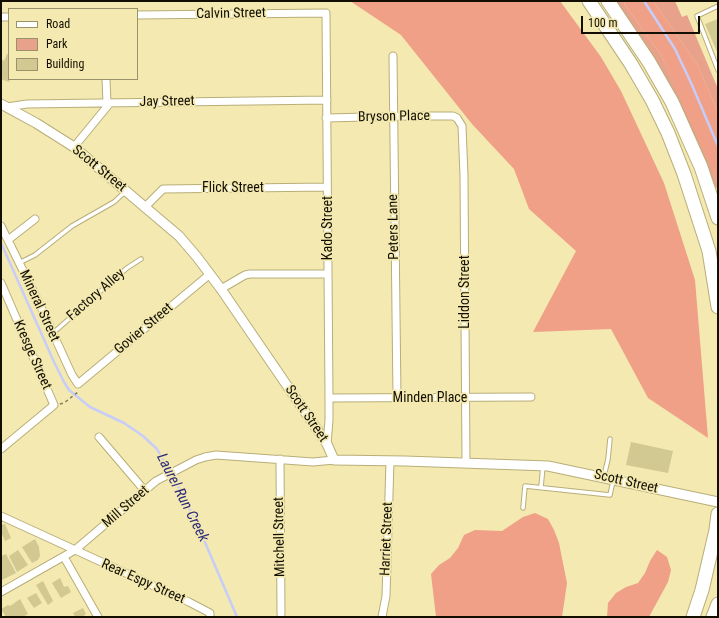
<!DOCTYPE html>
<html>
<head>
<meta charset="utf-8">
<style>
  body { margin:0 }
  #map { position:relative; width:719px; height:618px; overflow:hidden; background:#f3e9b1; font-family:"Roboto Condensed",sans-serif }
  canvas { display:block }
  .frame { position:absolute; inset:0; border:2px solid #130f00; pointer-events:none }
  .legend { position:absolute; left:8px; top:8px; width:130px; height:72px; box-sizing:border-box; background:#f3e9b1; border:1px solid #99926a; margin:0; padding:5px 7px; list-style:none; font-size:12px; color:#130f00 }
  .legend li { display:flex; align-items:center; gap:8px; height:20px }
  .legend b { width:20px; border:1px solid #99926a }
  .scale { position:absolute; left:581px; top:16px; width:119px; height:18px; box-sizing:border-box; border:2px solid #130f00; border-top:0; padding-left:5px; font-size:12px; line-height:14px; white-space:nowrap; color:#130f00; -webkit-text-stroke:3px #f3e9b1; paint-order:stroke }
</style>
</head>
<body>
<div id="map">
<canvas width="719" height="618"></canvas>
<div class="frame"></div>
<ul class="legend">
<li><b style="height:5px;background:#fff"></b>Road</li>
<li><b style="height:11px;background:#e8a18b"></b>Park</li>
<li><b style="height:11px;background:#d2c891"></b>Building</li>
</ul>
<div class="scale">100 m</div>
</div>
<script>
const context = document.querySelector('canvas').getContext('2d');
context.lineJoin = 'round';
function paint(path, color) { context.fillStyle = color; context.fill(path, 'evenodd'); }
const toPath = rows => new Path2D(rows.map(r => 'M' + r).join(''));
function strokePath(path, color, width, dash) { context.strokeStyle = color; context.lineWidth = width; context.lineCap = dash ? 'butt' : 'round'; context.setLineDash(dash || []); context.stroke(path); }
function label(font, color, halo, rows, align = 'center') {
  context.font = font + ' "Roboto Condensed",sans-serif'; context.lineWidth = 3.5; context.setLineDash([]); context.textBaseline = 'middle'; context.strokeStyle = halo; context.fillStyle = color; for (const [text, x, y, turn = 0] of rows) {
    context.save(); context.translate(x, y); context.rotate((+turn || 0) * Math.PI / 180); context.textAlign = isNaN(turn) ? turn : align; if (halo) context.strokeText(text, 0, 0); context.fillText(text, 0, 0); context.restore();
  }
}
paint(toPath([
  [615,1,624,1,625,5,661,55,693,125,718,184,718,188,716,188,696,141],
  [653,1,675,1,682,17,687,15,718,89,718,112,697,64]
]), '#e8a18b');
paint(toPath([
  [350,1,560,1,601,57,621,91,664,183,695,280,708,438,648,398,611,329,533,332,576,251,529,209,514,169,472,124,401,35],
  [624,1,653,1,697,64,718,112,718,184,661,55,625,5],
  [535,513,548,519,554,530,559,543,567,583,562,617,436,617,431,574,439,565,450,558,458,548,464,535,475,530,502,531,523,517],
  [657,550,667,557,671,570,668,582,649,617,607,617,608,603,616,593,626,587,638,583,645,573,650,561]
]), '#efa087');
strokePath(toPath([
  [644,1,675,49,692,85,718,146],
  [1,243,54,362,64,382,69,390,90,407,124,423,143,436,157,449,178,486,198,526,237,617]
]), '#c7cdf8', 2.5);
paint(toPath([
  [718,19,718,54,705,24],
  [7,54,9,55,9,79,10,79,9,82,1,79,1,59,4,61],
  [631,442,673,451,668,473,626,465],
  [5,524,11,538,5,541,1,532,1,525],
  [35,539,39,547,40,556,38,560,32,563,22,547],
  [18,550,28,565,17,572,9,556],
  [6,554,16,573,2,580,1,556],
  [60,578,64,587,68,586,71,592,61,598,52,583],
  [43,581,53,601,48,605,36,585],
  [36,593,42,603,34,608,27,598],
  [20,599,28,614,23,617,6,617,1,609,8,605,10,606],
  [83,608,86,614,84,615,85,617,75,617,73,613]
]), '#d2c891');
const service = toPath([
  [718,6,697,16,718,70],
  [19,263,35,255,72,226,114,202,126,191],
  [53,333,127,268,141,259],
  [604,476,608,459,610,439],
  [541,487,543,466],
  [523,508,525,486,610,495,613,481]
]);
const minor = toPath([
  [137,15,326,13,329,398,329,420,327,444],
  [1,17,9,17],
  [393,56,397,398],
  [106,79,107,103],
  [7,107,27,104,327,100],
  [326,118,408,116,453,116,457,118,462,126,464,176,466,463],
  [74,147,110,103],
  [145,207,163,189,327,187],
  [1,226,40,305,72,375,78,384,210,274],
  [8,240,35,219],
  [1,283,54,405,1,449],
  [221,289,245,275,250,274,328,274],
  [329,398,531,397],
  [99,437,145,491],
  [280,459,281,614],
  [1,516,189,602,210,613,210,617],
  [64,557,98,617],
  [1,592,75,550,156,481,196,460,205,457,216,455,313,462,334,460],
  [382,617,386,596,390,461]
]);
const tertiary = toPath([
  [1,104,36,123,74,147,179,236,197,257,221,289,327,444,334,460,405,461,548,466,718,502]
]);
const motorway = toPath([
  [589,1,631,64,652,100,668,133,684,174,709,251,718,307],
  [608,1,649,62,672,102,701,167,718,218],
  [693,617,702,590,716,530,718,514],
  [713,617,718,604]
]);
strokePath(service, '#b8ae78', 5.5);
strokePath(minor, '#b8ae78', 9);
strokePath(tertiary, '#b8ae78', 11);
strokePath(motorway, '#b8ae78', 15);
strokePath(toPath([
  [60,404,64,403,78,392]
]), '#837c58', 1.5, [3, 3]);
strokePath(service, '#fff', 3.5);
strokePath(minor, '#fff', 7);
strokePath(tertiary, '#fff', 9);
strokePath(motorway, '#fff', 13);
label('14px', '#130f00', '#f3e9b1', [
  ["Calvin Street",231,14,-1],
  ["Jay Street",167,102,-1],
  ["Bryson Place",394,117,-1],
  ["Scott Street",99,169,39],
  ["Flick Street",233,188],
  ["Peters Lane",394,227,-91],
  ["Kado Street",328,228,-90],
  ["Liddon Street",465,292,-90],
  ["Factory Alley",96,295,-41],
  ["Mineral Street",39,306,65],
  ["Govier Street",144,329,-40],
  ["Kresge Street",32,355,66],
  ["Minden Place",430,398],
  ["Scott Street",306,414,56],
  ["Scott Street",626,482,13],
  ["Mill Street",126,507,-41],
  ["Mitchell Street",280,537,-91],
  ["Harriet Street",387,539,-88],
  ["Rear Espy Street",143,582,24]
]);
label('italic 15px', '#2f2c7c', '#f3e9b1', [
  ["Laurel Run Creek",182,498,63]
]);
</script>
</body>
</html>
